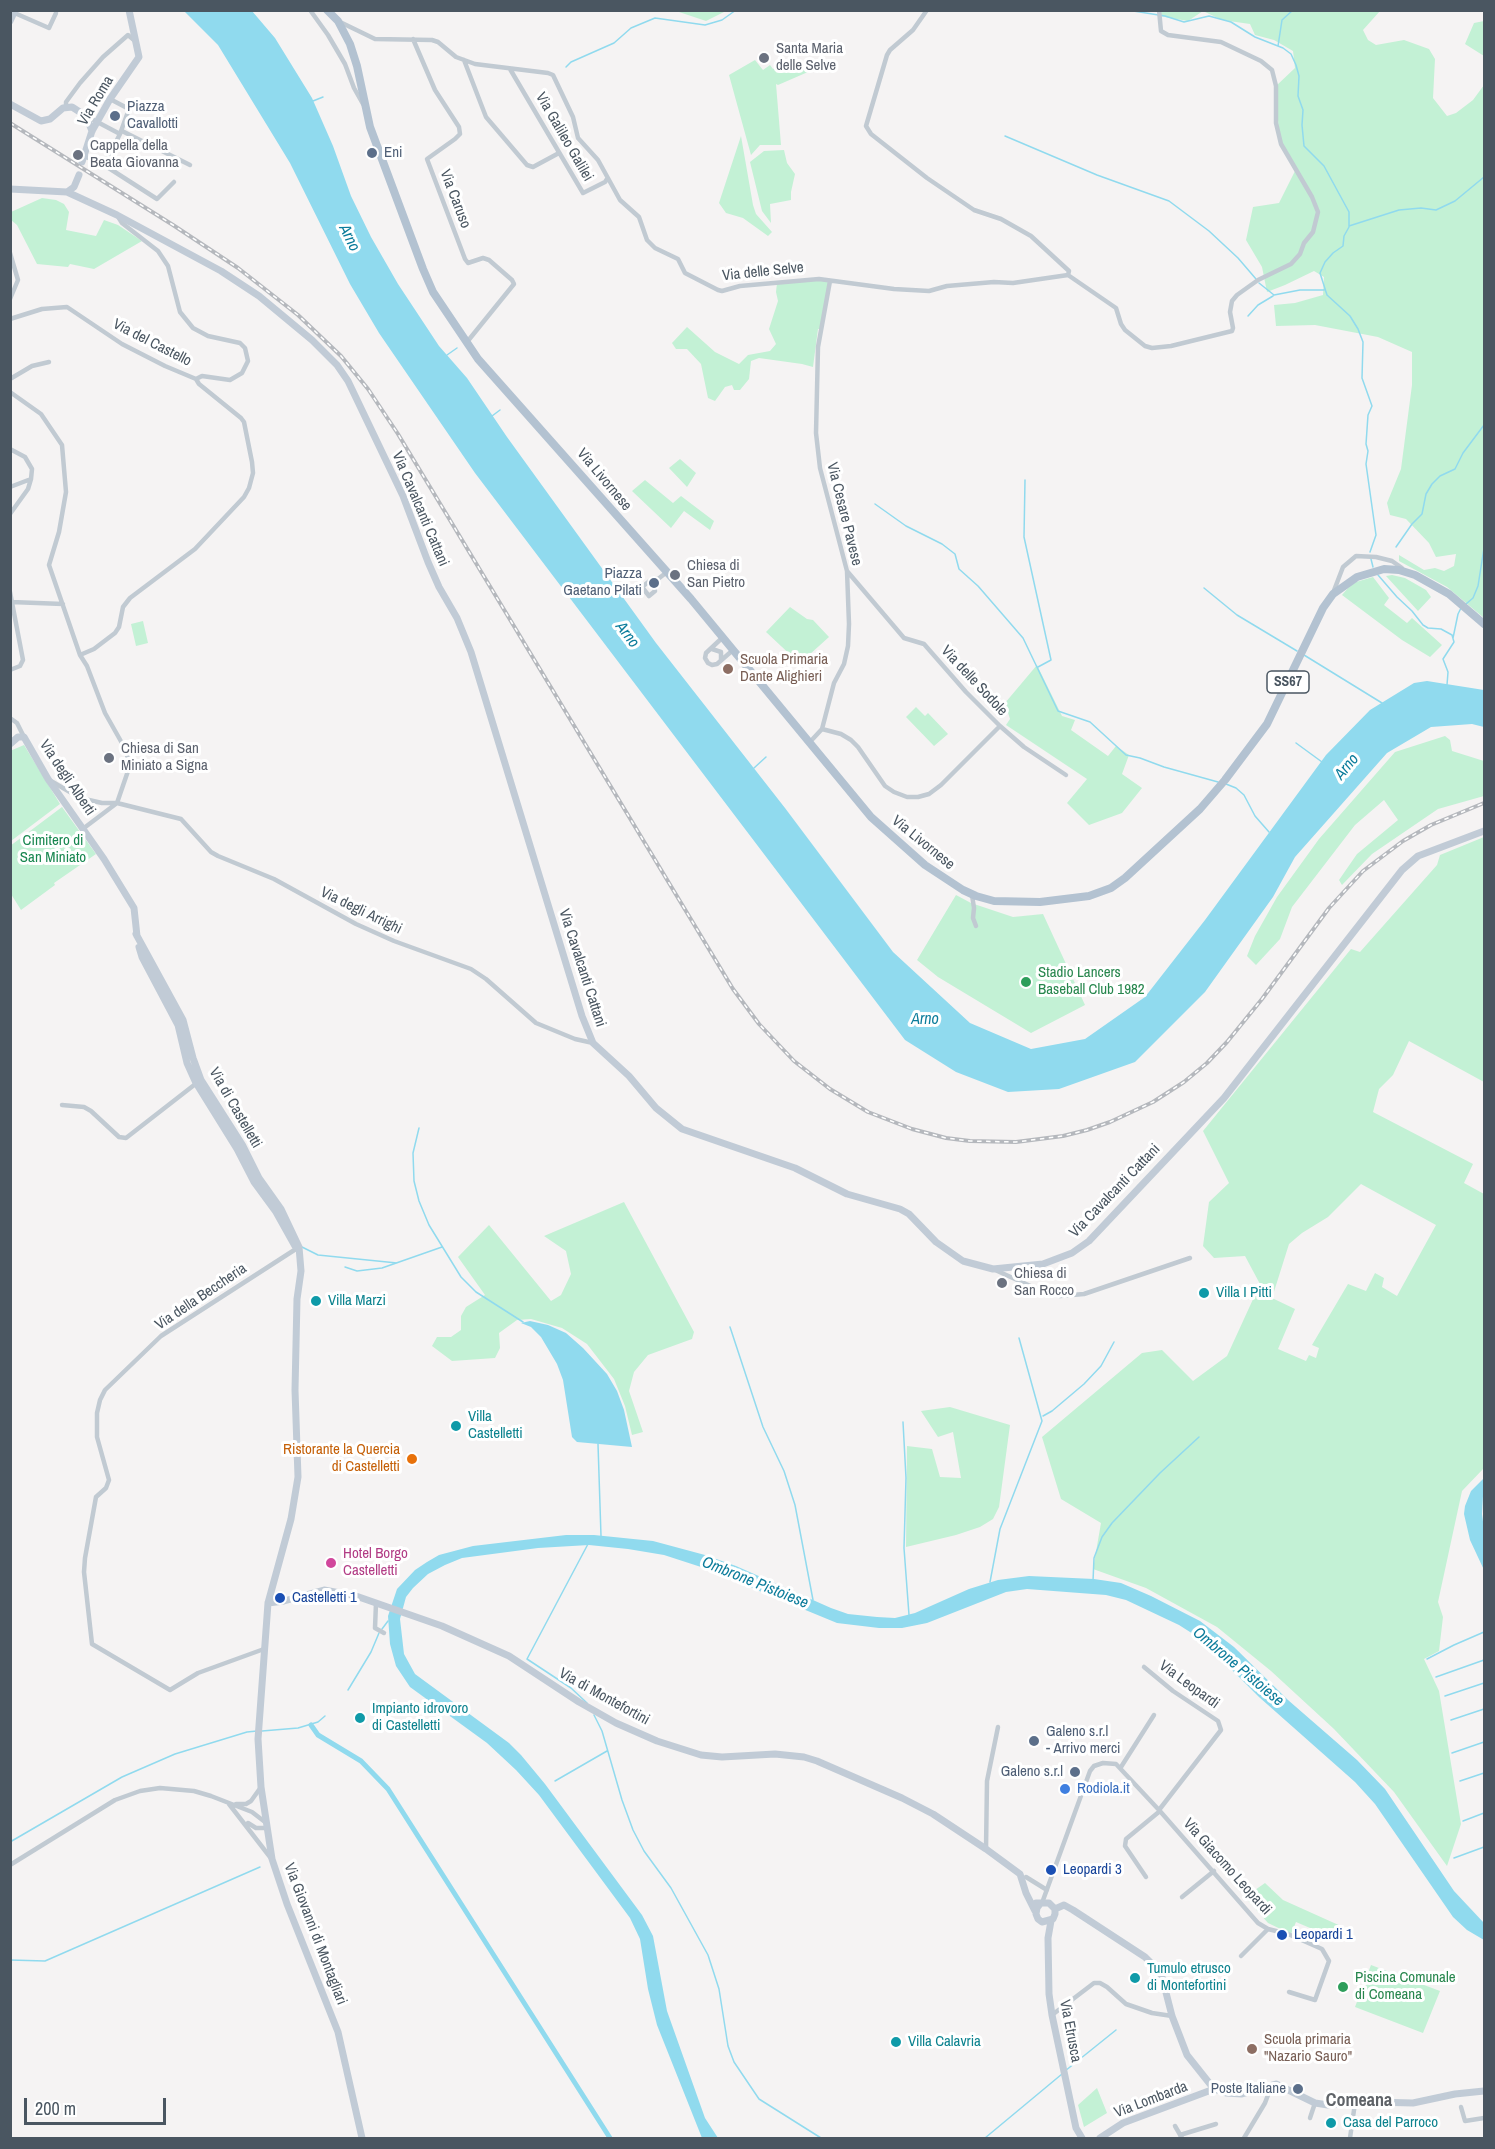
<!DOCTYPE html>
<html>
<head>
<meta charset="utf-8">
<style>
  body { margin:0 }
  #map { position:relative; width:1495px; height:2149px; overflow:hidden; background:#f5f3f3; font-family:"Archivo Narrow",sans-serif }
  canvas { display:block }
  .frame { position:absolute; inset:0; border:12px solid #4a5661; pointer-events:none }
  .scale { position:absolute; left:24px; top:2098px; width:142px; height:27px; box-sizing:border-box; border:3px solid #4a5661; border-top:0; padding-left:8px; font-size:18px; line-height:21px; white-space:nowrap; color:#4a5661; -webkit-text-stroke:4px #fff; paint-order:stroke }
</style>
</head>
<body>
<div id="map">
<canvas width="1495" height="2149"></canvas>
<div class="frame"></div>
<div class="scale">200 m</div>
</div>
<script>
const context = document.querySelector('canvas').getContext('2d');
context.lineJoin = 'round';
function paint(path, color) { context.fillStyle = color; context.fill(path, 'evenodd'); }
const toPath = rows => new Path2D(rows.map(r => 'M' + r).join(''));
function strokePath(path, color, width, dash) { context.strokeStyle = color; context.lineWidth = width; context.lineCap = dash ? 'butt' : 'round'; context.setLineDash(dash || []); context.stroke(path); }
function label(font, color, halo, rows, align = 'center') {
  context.font = font + ' "Archivo Narrow",sans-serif'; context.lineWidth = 6; context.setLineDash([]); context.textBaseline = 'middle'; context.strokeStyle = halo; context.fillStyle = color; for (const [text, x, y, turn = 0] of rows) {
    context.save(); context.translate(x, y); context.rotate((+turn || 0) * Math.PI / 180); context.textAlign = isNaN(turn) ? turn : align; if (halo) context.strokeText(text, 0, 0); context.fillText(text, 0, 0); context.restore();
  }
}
paint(toPath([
  [676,11,726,10,726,11,706,21],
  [1159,11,1380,11,1363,30,1368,40,1376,45,1404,40,1429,49,1435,59,1433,98,1447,116,1456,113,1473,100,1484,85,1484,618,1447,587,1399,561,1399,555,1424,570,1435,568,1444,571,1454,566,1456,554,1436,557,1429,543,1406,519,1390,515,1387,503,1401,469,1412,385,1412,352,1378,337,1315,325,1276,326,1274,305,1295,303,1323,295,1324,277,1314,271,1285,285,1267,292,1262,267,1246,240,1253,207,1279,203,1295,171,1279,137,1276,86,1295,68,1293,51,1274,40,1255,35,1250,24,1222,20,1203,11,1188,21,1159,16],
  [1484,21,1484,56,1465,44,1474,23],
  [755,60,763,70,770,65,773,69,794,61,800,63,831,62,778,85,776,84,781,145,760,145,751,155,729,75],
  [741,136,753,205,756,214,772,232,768,236,743,218,726,213,719,203],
  [784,150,787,163,795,174,791,192,791,200,770,204,771,223,762,211,750,162,764,151],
  [42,198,56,200,64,204,69,212,66,230,96,236,104,220,118,225,142,241,94,269,70,264,68,267,37,264,17,225,11,220,11,212],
  [805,279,830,281,821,329,818,329,813,367,802,364,759,358,751,361,749,379,740,390,734,390,732,385,725,387,715,401,708,398,701,364,687,349,676,349,672,343,687,327,715,352,739,364,748,355,770,351,776,344,769,329,778,301,776,292,777,283],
  [680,459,696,473,687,487,669,468],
  [645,480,673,503,681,496,714,521,710,530,684,511,671,528,632,491],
  [1392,575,1405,578,1426,590,1431,597,1418,611,1386,576],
  [1373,577,1389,598,1384,605,1407,623,1412,618,1442,645,1430,657,1402,640,1342,595,1348,588,1356,582],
  [790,607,807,619,813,620,829,637,809,655,797,661,766,632],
  [143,621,148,643,136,646,131,624],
  [1037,665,1062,716,1075,720,1071,730,1108,756,1116,746,1129,755,1122,774,1142,788,1122,813,1089,825,1067,803,1087,779,1006,725,1010,719,1005,703],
  [916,707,925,716,928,713,948,734,934,746,906,717],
  [1445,736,1450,740,1452,751,1484,761,1484,796,1438,809,1372,854,1342,885,1339,880,1357,854,1398,820,1384,800,1355,825,1292,907,1280,939,1256,965,1247,956,1255,936,1277,897,1319,839,1395,752],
  [24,745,60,804,11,841,10,751],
  [62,807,96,854,54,883,55,885,21,910,11,894,10,846],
  [1484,837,1484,1082,1409,1041,1393,1075,1379,1089,1373,1112,1473,1164,1464,1183,1484,1194,1484,1468,1462,1491,1438,1602,1443,1617,1439,1651,1424,1659,1439,1691,1461,1824,1447,1866,1394,1792,1334,1729,1271,1671,1217,1627,1146,1588,1093,1569,1101,1523,1061,1499,1042,1437,1142,1353,1162,1350,1193,1381,1227,1356,1260,1284,1245,1256,1214,1258,1203,1246,1209,1202,1229,1183,1203,1131,1351,949,1360,952,1437,865,1440,855],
  [1361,1184,1436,1225,1397,1296,1382,1287,1384,1278,1375,1273,1366,1291,1348,1284,1312,1345,1319,1348,1316,1358,1309,1355,1306,1361,1278,1349,1295,1309,1272,1298,1289,1244,1302,1233,1328,1217],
  [956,895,971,903,1013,917,1043,914,1085,1005,1031,1033,938,977,917,960],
  [624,1202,694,1332,692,1339,648,1355,634,1372,629,1391,643,1432,632,1435,625,1406,614,1379,587,1344,562,1328,531,1319,517,1320,499,1333,500,1348,495,1358,452,1361,432,1346,437,1337,451,1337,461,1330,461,1316,466,1307,485,1295,458,1257,489,1225,551,1301,561,1295,571,1274,566,1251,544,1236],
  [950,1407,1010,1425,999,1507,993,1519,980,1527,956,1535,906,1547,907,1446,932,1449,940,1477,961,1478,953,1432,938,1437,921,1411],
  [1265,1883,1283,1900,1343,1927,1338,1940,1296,1922,1291,1934,1268,1923,1245,1897],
  [1371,1965,1440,1991,1423,2033,1355,2007],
  [1097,2088,1107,2113,1084,2127,1078,2105]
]), '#c3f1d5');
paint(toPath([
  [184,11,252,11,275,38,312,98,333,146,351,196,371,237,398,284,439,346,467,378,507,437,656,643,785,808,893,952,970,1023,1031,1049,1085,1039,1145,997,1205,920,1326,755,1370,710,1414,683,1427,681,1484,690,1484,727,1472,724,1431,727,1387,753,1295,857,1273,897,1205,992,1135,1062,1059,1089,1008,1092,956,1072,905,1040,475,473,379,333,350,284,290,163,218,45],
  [530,1321,548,1325,566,1333,583,1348,607,1374,617,1391,624,1410,632,1447,577,1442,572,1437,563,1380,557,1364,541,1337,531,1327,521,1323],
  [1484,1478,1482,1514,1484,1529,1484,1570,1470,1540,1464,1514,1465,1506,1471,1491],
  [566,1535,594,1535,653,1541,705,1555,736,1566,831,1608,848,1614,877,1617,895,1618,915,1613,969,1589,998,1580,1029,1576,1094,1579,1121,1583,1151,1596,1200,1621,1234,1647,1288,1700,1357,1760,1385,1789,1454,1891,1484,1923,1484,1940,1467,1930,1453,1917,1375,1804,1355,1782,1259,1697,1201,1639,1179,1625,1126,1600,1106,1595,1027,1589,1006,1592,927,1623,902,1628,879,1628,837,1623,701,1567,664,1555,628,1549,589,1545,538,1548,462,1558,445,1565,428,1574,413,1588,406,1597,400,1619,404,1654,415,1674,509,1743,521,1755,545,1784,642,1915,653,1936,667,2011,705,2118,718,2138,702,2138,657,2025,648,1989,640,1939,630,1918,539,1795,516,1770,487,1743,410,1687,396,1666,390,1644,388,1616,397,1589,415,1570,427,1562,439,1555,473,1546]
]), '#90daee');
strokePath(toPath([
  [1127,10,1165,16,1184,22,1209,16,1231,22,1255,37,1283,48,1291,54,1296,65,1299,76,1298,96,1303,110,1302,125,1304,146,1324,166,1349,212,1349,227,1344,236,1343,246,1333,253,1325,262,1320,273,1327,295,1350,316,1358,329,1363,342,1362,378,1372,406,1368,415,1366,444,1368,451,1366,464,1376,535,1370,552],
  [1278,46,1282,20,1293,10],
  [566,67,571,62,614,43,631,28,655,18,705,25,722,20,736,10],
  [313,101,323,97],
  [1005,136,1097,175,1169,201,1209,231,1238,258,1256,279],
  [1349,226,1399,210,1421,208,1436,210,1455,201,1484,177],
  [1259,283,1274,295,1300,290,1324,290],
  [1248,316,1258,305,1273,296],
  [447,355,457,348],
  [492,416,500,410],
  [1025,480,1024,537,1051,660,1038,667],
  [875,504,906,526,942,544,955,554,959,569,978,586,1023,638,1058,711,1090,722,1126,755,1140,758,1164,767,1218,782],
  [1396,547,1412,524,1422,514,1426,494,1432,484,1440,476,1455,469,1463,453,1484,425],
  [1371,559,1373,567],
  [1378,575,1397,597,1412,611,1423,625,1428,628,1441,629,1452,635,1454,642,1443,659,1448,672,1447,685],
  [1204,588,1237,615,1297,651],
  [1466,604,1473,598,1478,586,1484,548],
  [1453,638,1458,614,1461,608],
  [1304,655,1382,703],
  [1296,743,1322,762],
  [754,768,766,757],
  [1226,784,1236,788,1244,795,1255,816,1269,832],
  [419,1128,413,1153,414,1181,419,1201,429,1225,461,1277,476,1292,523,1322],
  [302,1247,318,1255,397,1263],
  [345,1267,357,1271,382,1268,442,1247],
  [730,1327,763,1427,784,1471,795,1505,813,1600],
  [1043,1416,1052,1411,1084,1384,1101,1366,1114,1342],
  [903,1422,906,1478,904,1548,909,1615],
  [598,1444,601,1536],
  [1093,1581,1094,1558,1102,1537,1112,1523,1160,1473,1199,1437],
  [990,1582,1000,1529,1042,1421,1019,1338],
  [382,1629,388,1621],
  [1427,1659,1454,1645,1484,1632],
  [1436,1677,1484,1660],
  [348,1690,371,1652,379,1633],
  [1445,1696,1484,1683],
  [587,1703,571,1688,527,1659,588,1544],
  [594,1715,602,1731,622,1800,633,1830,644,1851,671,1888,708,1955,719,1989,728,2046,734,2062,759,2099,821,2138],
  [1451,1720,1484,1709],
  [262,1731,298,1728,318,1722,325,1716],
  [1452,1753,1484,1742],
  [555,1781,607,1751],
  [1460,1781,1484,1773],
  [1463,1821,1484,1813],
  [10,1842,122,1777,175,1754,247,1732,257,1731],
  [1454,1858,1484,1847],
  [10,1960,45,1961,260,1867],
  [1065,2071,1116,2030],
  [985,2138,1062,2074]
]), '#90daee', 1.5);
strokePath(toPath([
  [311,1725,318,1735,361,1761,388,1789,610,2138]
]), '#90daee', 5);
strokePath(toPath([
  [310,10,328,35,345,64,354,88,363,104],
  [927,10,913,30,890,50,887,55,866,126,871,134,927,178,974,210,1001,219,1031,236,1069,271,1068,275],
  [10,11,49,28,56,13],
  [340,22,375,39,432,40,438,42,456,57,475,64,548,73,553,75,573,117,578,138,598,160,620,200,639,217,647,240,655,248,678,259,685,273,718,290,722,291,740,286,819,279,894,289,929,291,947,286,994,282,1013,283,1068,275,1116,308,1121,324,1125,330,1145,346,1152,348,1171,346,1232,331,1233,328,1230,312,1232,301,1237,295,1258,280,1291,264,1300,254,1304,243,1313,232,1318,212,1312,197,1281,144,1276,123,1276,86,1272,70,1261,61,1221,42,1168,35,1161,31,1159,10],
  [413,39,435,90,459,127,460,134,455,139,427,159,465,259,468,263,483,258,489,260,512,280,514,284,467,342],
  [464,60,486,117,527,165,533,167,559,153],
  [510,69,583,193,605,182,607,179],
  [66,107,66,102,80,83,103,57,128,35,135,41],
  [86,116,120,134,129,109,110,99],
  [122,131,190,165],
  [84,156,104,165,157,199,174,182],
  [104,165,120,134],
  [10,253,18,280,10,299],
  [10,319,42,309,67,307,122,344,165,366,196,379,202,376,230,380,242,373,248,361,245,348,240,343,208,336,193,328,180,312,168,266,158,251,122,223,117,215],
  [10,379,32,366,49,362],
  [10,392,41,414,62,445,66,492,59,532,49,565,80,655,87,666,105,713,127,752,128,771,117,803,84,828],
  [10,449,25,457,32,469,31,479,28,489,10,514],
  [10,487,31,479],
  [847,571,904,638,924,644,966,692,1000,726,1024,747,1066,775],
  [658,579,652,579,642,587,649,596,655,591,654,585,658,579,667,572],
  [10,592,23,660,20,666,10,670],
  [1333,593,1343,567,1356,556,1376,557,1392,561,1402,568],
  [11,602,63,604],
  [722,638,706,653,705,658,708,663,712,665,717,664,733,650],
  [712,649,721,652,721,660],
  [80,655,94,649,115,633,119,627,123,607,130,598,195,549,244,497,249,488,253,473,252,462,244,422,241,418,199,384,196,379],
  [10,718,17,723,24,737],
  [822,729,841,734,851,740,858,747,885,786,894,792,907,797,918,797,929,794,941,785,1000,726],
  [809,743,822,729,834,683,844,664,848,646,849,624,847,571,820,468,816,433,818,347,830,281],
  [51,781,75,795,89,800,102,803,117,803,181,819,211,852,218,856,274,879,356,924,394,941,471,969,486,979,536,1023,575,1039,593,1043],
  [972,895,974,908,973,918,976,926],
  [62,1105,84,1107,91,1111,119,1137,126,1138,198,1082],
  [993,1269,1037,1289,1060,1296,1084,1294,1190,1258],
  [376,1603,375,1628,384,1633],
  [264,1649,198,1673,170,1690,92,1644,84,1572,85,1558,96,1497,106,1488,109,1480,97,1437,97,1413,100,1400,105,1390,161,1336,299,1247],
  [1144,1667,1173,1691,1218,1721,1221,1730,1159,1810],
  [1121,1767,1154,1715],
  [229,1804,270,1857],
  [236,1804,246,1804,251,1801,261,1787],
  [248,1823,256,1828,266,1828],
  [986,1849,987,1781,998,1727],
  [10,1865,115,1800,140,1791,160,1788,194,1791,211,1796,252,1812,265,1822],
  [1026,1877,1047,1890],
  [1146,1877,1125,1846,1126,1839,1160,1811],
  [1182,1897,1214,1871],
  [1042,1903,1090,1771,1094,1766,1103,1763,1116,1764,1159,1810,1258,1923,1268,1929,1288,1934,1322,1949,1329,1961,1315,2000,1289,1992],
  [1241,1956,1268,1929],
  [1052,2015,1094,1983,1100,1983,1107,1987,1126,2004,1152,2013,1172,2016],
  [1461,2107,1465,2121,1484,2118],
  [1310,2118,1315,2103],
  [1175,2126,1182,2138],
  [1180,2135,1216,2124],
  [1244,2138,1265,2103,1272,2084],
  [1350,2138,1355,2103]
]), '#c1cad2', 4.5);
strokePath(toPath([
  [10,21,15,10],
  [10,104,41,121,50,119,63,108,72,107,86,116,92,131],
  [82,162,92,131,110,99,139,57,129,10],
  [10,189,67,192,74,187,79,175],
  [67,192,117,215,221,271,259,296,312,340,337,365,348,381,403,496,428,562,439,587,457,618,471,652,582,1016,593,1043,629,1076,656,1108,682,1129,795,1168,847,1194,900,1209,909,1214,936,1242,963,1261,993,1269,1043,1264,1072,1253,1089,1241,1224,1098,1402,870,1418,856,1484,831],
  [10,744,18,737,24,737,48,779,104,859,134,908,137,936],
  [136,934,183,1020,193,1058,201,1080,243,1146,259,1178,281,1209,299,1247,301,1271,297,1299,295,1390,298,1477,291,1519,268,1603,258,1739,261,1787,272,1859,287,1904,338,2032,362,2138],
  [139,947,142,957,178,1025,187,1063,196,1083,237,1149,254,1182,276,1212,295,1246],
  [268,1603,284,1601,324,1590,356,1596,442,1626,509,1656,579,1702,616,1723,657,1741,701,1755,722,1757,775,1754,804,1757,817,1761,902,1798,933,1814,986,1849,1020,1874,1026,1893,1035,1911],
  [1036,1903,1049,1903,1055,1909],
  [1040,1904,1037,1908,1036,1914,1038,1919,1042,1922,1053,1919,1055,1914,1055,1909],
  [1055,1909,1064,1905,1073,1910,1145,1957,1154,1966,1162,1977,1172,2016,1187,2055,1214,2089,1226,2093,1242,2094,1276,2084,1315,2103,1328,2105,1374,2102,1413,2103,1455,2094,1484,2091],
  [1051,1921,1048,1938,1049,1994,1052,2015,1076,2128,1082,2138],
  [1100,2138,1123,2123,1214,2089]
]), '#c1cbd6', 7);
strokePath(toPath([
  [327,10,338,21,350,44,357,66,370,127,423,269,433,292,478,359,691,599,871,817,925,865,963,890,976,896,994,901,1040,902,1089,896,1111,888,1125,878,1200,809,1225,780,1267,724,1323,608,1333,594,1357,577,1384,569,1399,570,1415,575,1449,594,1484,624]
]), '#b3c2d1', 8);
const rail = toPath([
  [10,123,173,225,238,268,298,315,341,356,368,389,398,434,733,989,759,1024,794,1061,830,1089,868,1112,912,1129,946,1138,970,1141,1016,1142,1063,1136,1087,1130,1110,1122,1153,1102,1184,1082,1207,1063,1227,1042,1262,999,1329,908,1363,871,1403,841,1431,825,1484,803]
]);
strokePath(rail, '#b5b8bd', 4);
strokePath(rail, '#fff', 1.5, [4.5]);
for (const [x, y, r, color] of [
  [764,58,6,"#6b7280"],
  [115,116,6,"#5c6f8a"],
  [372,153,6,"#5c6f8a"],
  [78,155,6,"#6b7280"],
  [675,575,6,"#6b7280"],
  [654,583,6,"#5c6f8a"],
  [728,669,6,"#8d6e63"],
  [109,758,6,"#6b7280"],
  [1026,982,6,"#2e9e5b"],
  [1002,1283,6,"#6b7280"],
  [1204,1293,6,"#0f9aa8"],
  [316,1301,6,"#0f9aa8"],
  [456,1426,6,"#0f9aa8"],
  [412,1459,6,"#e8710a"],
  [331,1563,6,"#d1479c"],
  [280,1598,6,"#1a4fb4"],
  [360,1718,6,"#0f9aa8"],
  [1034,1741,6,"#5c6f8a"],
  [1075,1772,6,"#5c6f8a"],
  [1065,1789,6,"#3f7fe0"],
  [1051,1870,6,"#1a4fb4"],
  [1282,1935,6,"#1a4fb4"],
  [1135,1978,6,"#0f9aa8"],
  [1343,1987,6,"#2e9e5b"],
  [896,2042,6,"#0f9aa8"],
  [1252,2049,6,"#8d6e63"],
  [1298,2089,6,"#5c6f8a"],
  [1331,2123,6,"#0f9aa8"]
]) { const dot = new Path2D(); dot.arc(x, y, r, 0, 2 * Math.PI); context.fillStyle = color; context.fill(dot); strokePath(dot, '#fff', 2); }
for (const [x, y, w] of [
  [1288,682,42]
]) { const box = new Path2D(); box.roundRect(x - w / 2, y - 11, w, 22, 4.5); context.fillStyle = '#fff'; context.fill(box); strokePath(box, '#4a5661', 1.5); }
label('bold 14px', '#4a5661', null, [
  ["SS67",1288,682]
]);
label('15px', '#5b616d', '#fff', [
  ["Santa Maria",776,49],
  ["delle Selve",776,66],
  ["Cappella della",90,146],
  ["Beata Giovanna",90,163],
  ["Chiesa di",687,566],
  ["San Pietro",687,583],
  ["Chiesa di San",121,749],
  ["Miniato a Signa",121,766],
  ["Chiesa di",1014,1274],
  ["San Rocco",1014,1291]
], 'left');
label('15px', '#4a5661', '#fff', [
  ["Via Roma",96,101,-59],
  ["Via Galileo Galilei",564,137,60],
  ["Via Caruso",455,199,69],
  ["Via delle Selve",763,272,-6],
  ["Via del Castello",152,343,27],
  ["Via Livornese",604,480,50],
  ["Via Cavalcanti Cattani",420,509,67],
  ["Via Cesare Pavese",844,514,76],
  ["Via delle Sodole",974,681,47],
  ["Via degli Alberti",67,778,56],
  ["Via Livornese",923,843,39],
  ["Via degli Arrighi",361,911,26],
  ["Via Cavalcanti Cattani",582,968,72],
  ["Via di Castelletti",235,1108,60],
  ["Via Cavalcanti Cattani",1115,1191,-46],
  ["Via della Beccheria",201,1297,-34],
  ["Via Leopardi",1189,1685,36],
  ["Via di Montefortini",604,1697,29],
  ["Via Giacomo Leopardi",1227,1867,48],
  ["Via Giovanni di Montagliari",315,1934,69],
  ["Via Etrusca",1070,2031,79],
  ["Via Lombarda",1151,2100,-21]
]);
label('15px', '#4e5e75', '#fff', [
  ["Piazza",127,107],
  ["Cavallotti",127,124],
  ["Eni",384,153],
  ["Piazza",642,574,"right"],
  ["Gaetano Pilati",642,591,"right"],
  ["Galeno s.r.l",1046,1732],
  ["- Arrivo merci",1046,1749],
  ["Galeno s.r.l",1063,1772,"right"],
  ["Poste Italiane",1286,2089,"right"]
], 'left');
label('15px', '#785e54', '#fff', [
  ["Scuola Primaria",740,660],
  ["Dante Alighieri",740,677],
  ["Scuola primaria",1264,2040],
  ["\"Nazario Sauro\"",1264,2057]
], 'left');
label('15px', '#17864f', '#fff', [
  ["Cimitero di",53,841],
  ["San Miniato",53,858]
]);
label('15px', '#27864d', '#fff', [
  ["Stadio Lancers",1038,973],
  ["Baseball Club 1982",1038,990],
  ["Piscina Comunale",1355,1978],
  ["di Comeana",1355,1995]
], 'left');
label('15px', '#0d838f', '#fff', [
  ["Villa I Pitti",1216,1293],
  ["Villa Marzi",328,1301],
  ["Villa",468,1417],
  ["Castelletti",468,1434],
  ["Impianto idrovoro",372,1709],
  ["di Castelletti",372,1726],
  ["Tumulo etrusco",1147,1969],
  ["di Montefortini",1147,1986],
  ["Villa Calavria",908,2042],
  ["Casa del Parroco",1343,2123]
], 'left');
label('15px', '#c56008', '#fff', [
  ["Ristorante la Quercia",400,1450],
  ["di Castelletti",400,1467]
], 'right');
label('15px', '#b23c85', '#fff', [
  ["Hotel Borgo",343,1554],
  ["Castelletti",343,1571]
], 'left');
label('15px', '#164399', '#fff', [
  ["Castelletti 1",292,1598],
  ["Leopardi 3",1063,1870],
  ["Leopardi 1",1294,1935]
], 'left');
label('15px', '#366cbe', '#fff', [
  ["Rodiola.it",1077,1789]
], 'left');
label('italic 16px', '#0c7c9b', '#fff', [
  ["Arno",349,238,64],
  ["Arno",627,635,53],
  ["Arno",1347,767,-50],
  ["Arno",925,1020],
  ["Ombrone Pistoiese",755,1583,22],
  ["Ombrone Pistoiese",1238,1667,40]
]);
label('bold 18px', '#5f6368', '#fff', [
  ["Comeana",1359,2101]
]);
</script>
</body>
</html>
